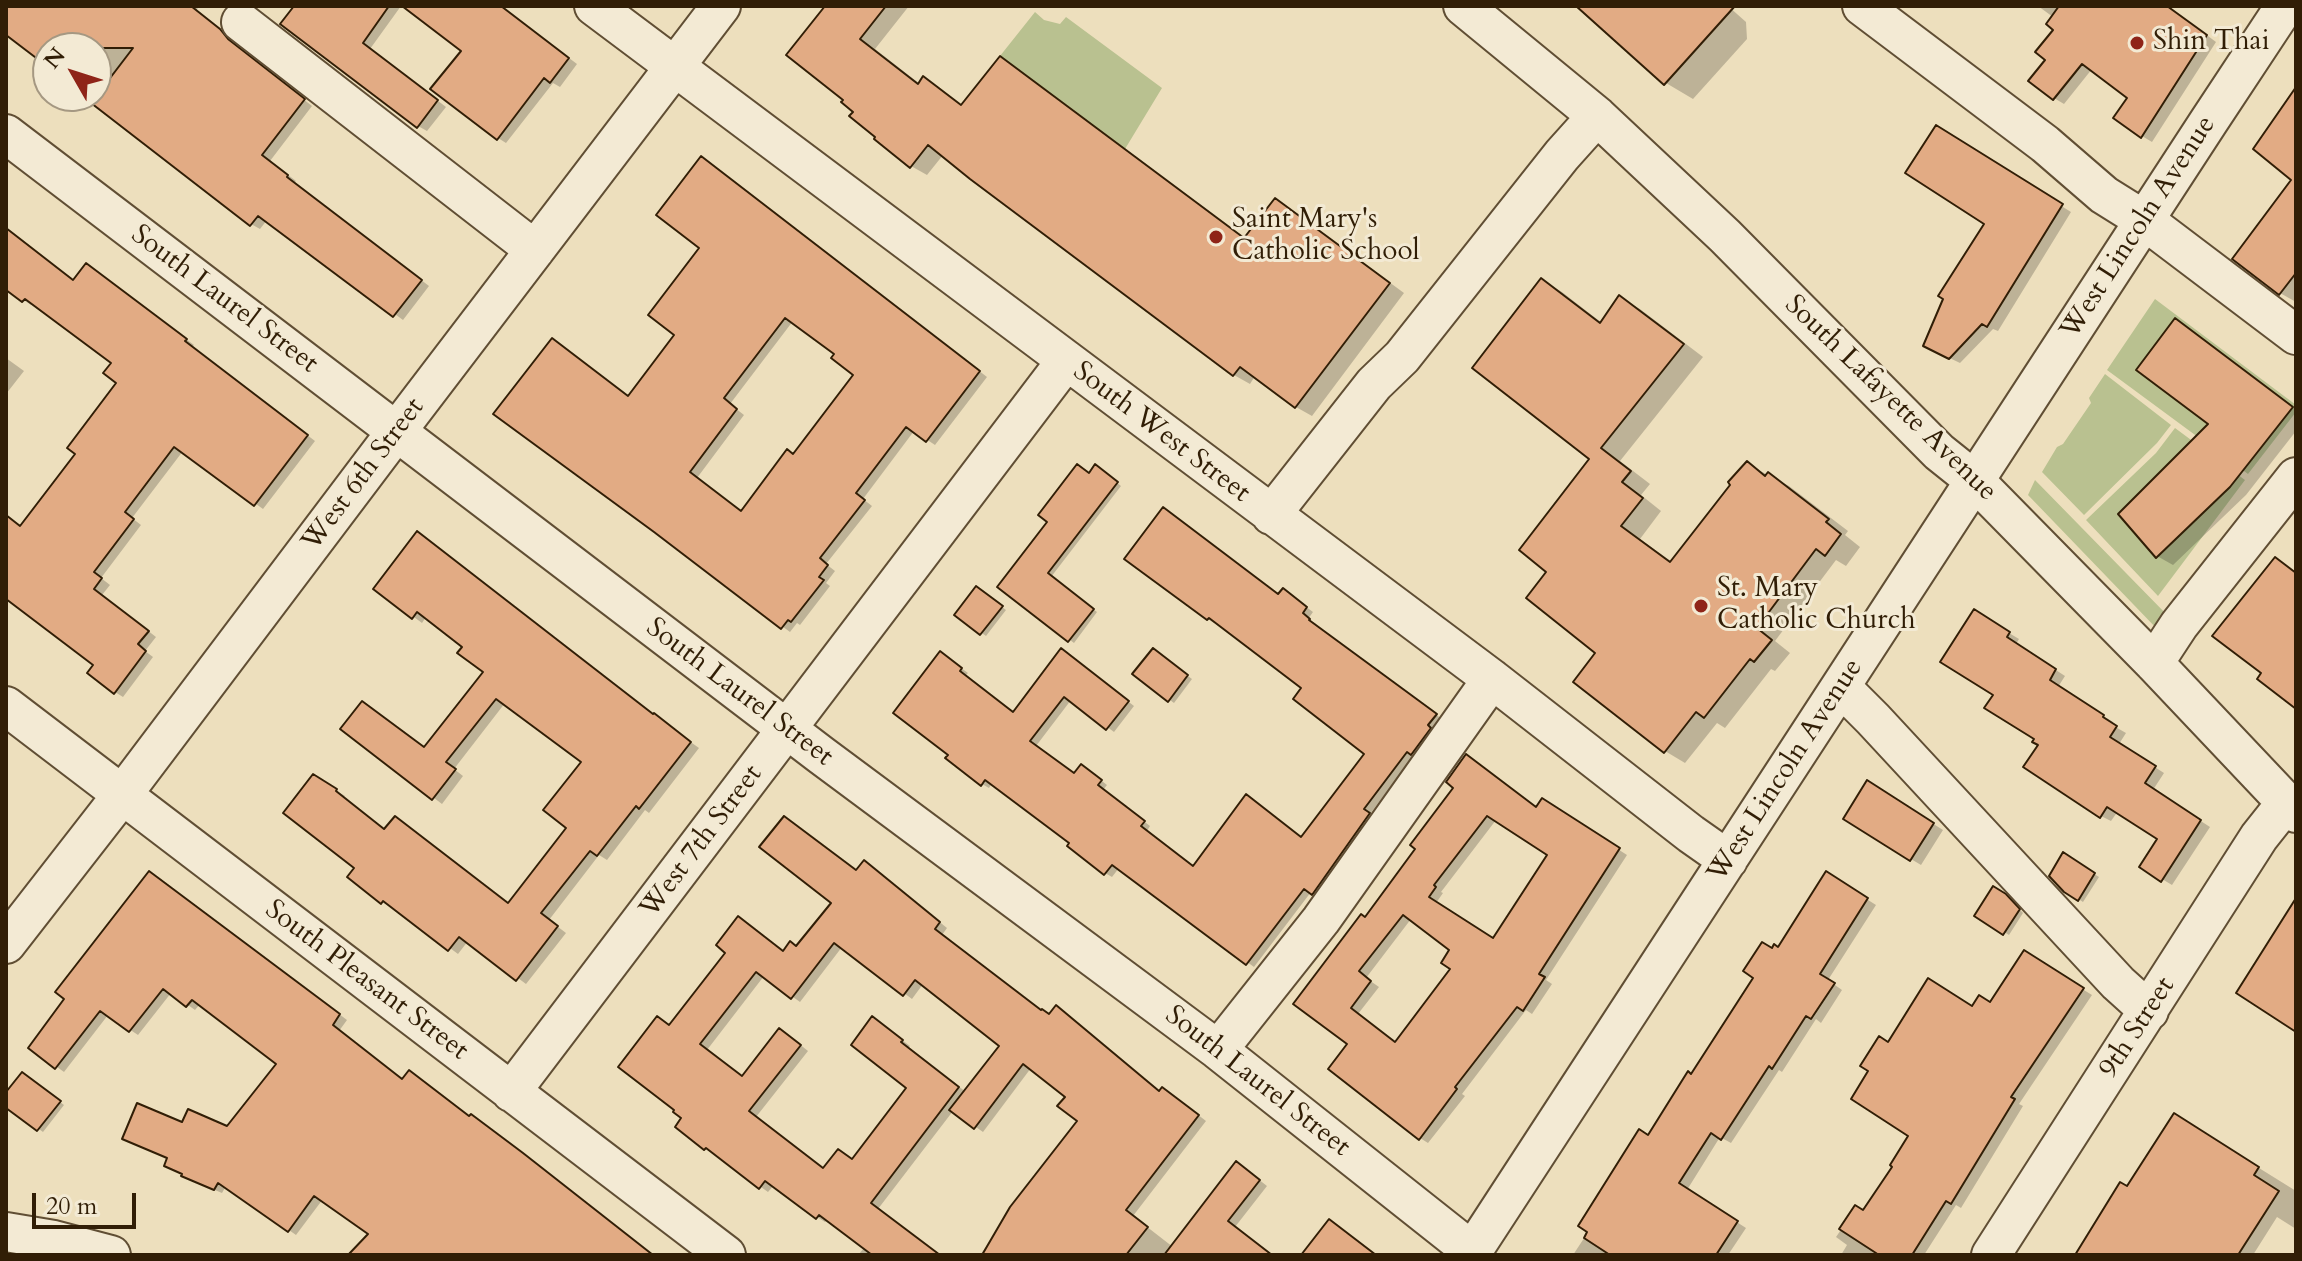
<!DOCTYPE html>
<html>
<head>
<meta charset="utf-8">
<style>
  body { margin:0 }
  #map { position:relative; width:2302px; height:1261px; overflow:hidden; background:#eddfbd; font-family:Cardo,serif }
  canvas { display:block }
  .frame { position:absolute; inset:0; border:8px solid #311e06; pointer-events:none }
  .north { position:absolute; left:32px; top:32px; width:80px; height:80px; box-sizing:border-box; background:#f3ead4; border:2px solid #a59882; border-radius:50%; rotate:309deg; font-size:22px; font-weight:700; line-height:32px; text-align:center; color:#311e06 }
  .north::after { content:''; display:block; margin:auto; width:28px; height:36px; background:#8f2418; clip-path:polygon(50% 0,100% 100%,50% 72%,0 100%) }
  .scale { position:absolute; left:32px; top:1193px; width:104px; height:36px; box-sizing:border-box; border:4px solid #311e06; border-top:0; padding-left:10px; font-size:24px; line-height:28px; white-space:nowrap; color:#311e06; -webkit-text-stroke:6px #f3ead4; paint-order:stroke }
</style>
</head>
<body>
<div id="map">
<canvas width="2302" height="1261"></canvas>
<div class="frame"></div>
<div class="north">N</div>
<div class="scale">20 m</div>
</div>
<script>
const context = document.querySelector('canvas').getContext('2d');
context.lineJoin = 'round';
function paint(path, color) { context.fillStyle = color; context.fill(path, 'evenodd'); }
const toPath = rows => new Path2D(rows.map(r => 'M' + r).join(''));
function strokePath(path, color, width, dash) { context.strokeStyle = color; context.lineWidth = width; context.lineCap = dash ? 'butt' : 'round'; context.setLineDash(dash || []); context.stroke(path); }
function label(font, color, halo, rows, align = 'center') {
  context.font = font + ' Cardo,serif'; context.lineWidth = 6; context.setLineDash([]); context.textBaseline = 'middle'; context.strokeStyle = halo; context.fillStyle = color; for (const [text, x, y, turn = 0] of rows) {
    context.save(); context.translate(x, y); context.rotate((+turn || 0) * Math.PI / 180); context.textAlign = isNaN(turn) ? turn : align; if (halo) context.strokeText(text, 0, 0); context.fillText(text, 0, 0); context.restore();
  }
}
paint(toPath([
  [1035,12,1044,20,1060,24,1066,17,1162,88,1125,149,1000,56],
  [2155,299,2296,405,2296,412,2248,474,2107,370],
  [2105,374,2171,425,2157,443,2084,515,2042,472,2057,447,2063,444,2091,403,2089,398],
  [2175,428,2245,480,2158,596,2086,520,2156,453],
  [2035,480,2171,619,2159,631,2028,495]
]), '#b9c190');
paint(toPath([
  [6,6,199,6,196,11,229,36,236,47,312,106,270,161,296,181,294,183,429,286,403,320,267,220,260,229,251,224,89,96,96,96,96,48,48,48,48,65,6,34],
  [296,6,401,6,370,49,446,107,427,131,418,126],
  [405,6,500,6,577,64,560,87,553,83,506,143,498,138,464,51],
  [827,6,909,6,875,49,920,84,924,79,963,106,1000,59,1016,68,1246,239,1291,210,1404,293,1312,416,1296,407,1255,376,1250,384,1234,375,943,155,927,175,911,166,878,137,856,112],
  [1579,6,1728,6,1746,22,1747,39,1693,99,1666,83],
  [2038,6,2168,6,2216,42,2152,142,2142,136,2129,98,2092,69,2064,104,2054,98,2048,60,2056,29,2053,17],
  [2296,105,2296,302,2280,293,2235,258,2294,180],
  [1936,128,2071,212,1998,331,1993,329,1960,363,1935,351,1987,224],
  [710,163,987,377,935,445,914,431,863,499,872,506,826,564,835,571,826,583,830,586,800,625,797,623,790,632,496,414,629,397,676,335,702,248],
  [793,321,837,354,856,374,794,455,742,512,697,478,744,415,730,404],
  [6,228,75,281,95,271,194,345,192,347,315,441,263,509,183,451,132,518,141,525,101,578,110,585,102,595,156,637,145,651,153,657,123,697,115,692,95,664,6,596,6,516,21,527,78,453,119,383,113,363,33,303,31,305,6,288],
  [1542,280,1562,292,1602,323,1620,298,1640,309,1703,357,1620,461,1650,484,1641,495,1661,511,1640,539,1672,562,1747,464,1789,486,1848,531,1845,535,1860,547,1846,566,1836,560,1775,641,1790,653,1775,671,1771,669,1725,728,1717,723,1685,763,1665,751,1598,653,1549,571,1592,458],
  [2176,321,2191,330,2296,409,2296,431,2246,495,2173,565,2157,556,2211,424],
  [6,358,24,371,6,394],
  [1100,469,1121,486,1051,577,1097,612,1074,643,1000,587,1090,475],
  [1126,558,1279,596,1290,595,1313,612,1308,619,1316,624,1314,626,1442,719,1370,814,1375,819,1320,897,1311,892,1254,967,1119,868,1112,877,1105,873,1072,843,992,783,989,788,982,784,951,754,947,658,968,673,965,676,1014,713,1068,655,1134,706,1114,732,1071,700,1036,746,1075,775,1088,770,1107,785,1103,790,1150,826,1147,831,1194,867,1302,838,1367,754,1304,688,1216,621,1214,623,1208,619],
  [375,588,654,716,699,748,649,813,645,810,607,860,599,855,549,920,566,933,526,984,468,941,458,954,392,905,391,907,382,902,357,868,314,777,345,796,343,798,386,830,509,905,569,828,584,762,505,703,454,769,463,776,442,804,343,729,425,749,486,671,464,647,426,617,422,623],
  [981,591,1006,610,986,636,957,615],
  [1974,612,2019,639,2016,644,2065,676,2058,687,2113,722,2112,725,2126,733,2119,744,2164,773,2153,790,2210,827,2172,885,2142,867,2160,838,2118,811,2111,821,2101,816,2037,739,1995,695],
  [1157,653,1192,679,1174,703,1135,674],
  [1475,762,1537,809,1551,806,1627,855,1546,980,1552,984,1532,1014,1526,1010,1462,1094,1465,1096,1428,1143,1420,1138,1350,1044,1296,1003,1366,919,1418,848],
  [1496,820,1550,855,1494,940,1436,903,1443,893,1441,892],
  [1411,919,1452,950,1452,969,1396,1043,1358,1014,1379,987,1366,978],
  [1878,789,1943,830,1921,865,1911,859],
  [2064,855,2099,877,2083,902,2065,890],
  [872,867,947,928,942,935,1042,1012,1160,1093,1171,1094,1206,1121,1133,1216,1173,1247,1244,1168,1267,1186,1235,1227,1271,1255,980,1255,1080,1121,1067,1096,1031,1068,983,1132,953,1111,878,1209,939,1255,858,1255,865,1247,828,1219,825,1222,817,1217,774,1185,768,1192,706,1148,684,1118,670,1027,784,952,797,948,857,872],
  [842,947,912,999,923,984,1002,1045,966,1092,908,1048,910,1046,881,1024,909,1087,853,1161,824,1169,756,1117,808,1051,788,1035,743,1077,707,1050,764,976,800,1002],
  [1827,874,1876,905,1828,980,1842,990,1821,1023,1816,1019,1782,1072,1779,1070,1731,1143,1720,1137,1687,1190,1746,1228,1728,1255,1573,1255,1773,950,1778,949],
  [158,878,347,1020,339,1031,638,1255,351,1255,371,1234,323,1199,296,1235,226,1186,222,1193,191,1180,183,1125,228,1128,279,1064,200,1004,195,1010,171,993,138,1035,108,1015,64,1072,31,1048],
  [2010,899,2023,913,2009,935,1977,915],
  [2024,953,2092,995,2019,1104,2023,1106,1961,1208,1956,1205,1924,1255,1841,1255,1847,1245,1836,1237,1856,1208,1864,1212,1895,1166,1911,1135,1889,1044,1973,1008,1991,1005],
  [27,1077,64,1105,43,1132,6,1105,6,1095],
  [2185,1122,2296,1191,2296,1229,2277,1217,2253,1255,2077,1255,2128,1189]
]), '#0003');
const building = toPath([
  [6,6,191,6,220,29,228,39,305,99,262,155,288,175,287,177,422,280,393,317,258,216,250,226,91,103,133,48,48,48,48,67,6,35,6,6],
  [294,6,389,6,363,43,438,100,417,128,280,24,294,6],
  [402,6,501,6,569,58,550,83,544,78,497,140,430,89,461,51,402,6],
  [825,6,886,6,860,39,918,84,923,76,961,105,1000,56,1244,238,1275,198,1390,283,1295,408,1240,367,1233,376,970,179,928,145,910,168,874,139,875,137,849,116,853,112,841,102,843,100,786,55,825,6],
  [1576,6,1735,6,1664,85,1576,6],
  [2059,6,2167,6,2207,35,2141,138,2113,118,2127,98,2082,64,2053,100,2028,81,2045,60,2035,52,2053,30,2046,24,2059,6],
  [2296,87,2296,273,2279,295,2232,259,2291,180,2253,149,2296,87],
  [1936,125,2063,204,1987,327,1982,324,1949,359,1923,346,1943,299,1938,296,1984,224,1905,173,1936,125],
  [701,156,980,371,926,442,906,427,856,493,865,500,820,558,828,565,819,577,824,580,791,622,788,620,781,629,654,532,493,414,552,338,628,396,674,335,648,315,699,248,656,215,701,156],
  [785,318,834,354,831,358,853,375,793,454,787,449,741,511,690,472,737,409,724,398,785,318],
  [6,228,73,280,86,263,187,339,185,341,308,435,254,506,174,447,125,512,134,519,94,572,102,578,94,589,149,631,138,644,146,651,114,694,87,673,93,665,6,599,6,515,20,526,75,454,67,448,116,383,103,373,111,363,25,299,22,302,6,290,6,228],
  [1541,278,1600,323,1619,295,1684,344,1601,448,1631,471,1622,482,1643,498,1621,526,1670,562,1730,485,1728,482,1747,461,1765,476,1768,472,1829,519,1826,522,1841,534,1825,556,1816,549,1757,628,1772,640,1754,662,1750,659,1704,718,1696,712,1664,753,1573,682,1595,653,1526,598,1546,572,1519,550,1589,459,1472,368,1541,278],
  [2175,318,2293,407,2230,487,2156,558,2118,514,2208,424,2136,370,2175,318],
  [1077,464,1089,473,1095,464,1118,482,1048,573,1094,609,1068,642,997,587,1047,522,1038,515,1077,464],
  [1163,507,1278,594,1283,588,1307,607,1303,613,1310,619,1309,620,1437,714,1428,725,1431,728,1411,755,1407,752,1364,809,1370,813,1312,895,1304,889,1246,965,1112,865,1104,875,1067,846,1069,843,985,780,981,786,945,758,948,755,893,713,940,651,962,668,960,671,1013,712,1061,648,1129,701,1106,730,1064,697,1030,741,1074,773,1081,764,1102,780,1098,785,1145,821,1141,826,1193,866,1246,794,1301,837,1364,754,1293,699,1301,688,1209,618,1207,620,1124,559,1163,507],
  [417,531,653,714,654,713,691,742,639,809,636,806,597,856,590,851,541,913,558,926,516,981,459,937,448,951,383,901,381,904,347,877,354,868,283,813,313,774,337,789,336,791,384,829,395,816,508,903,566,828,543,810,581,762,496,699,446,762,456,769,432,800,340,729,362,701,424,747,483,672,457,653,462,647,417,612,412,619,373,589,417,531],
  [2275,557,2296,573,2296,709,2257,679,2261,673,2212,636,2275,557],
  [976,586,1003,606,980,635,954,615,976,586],
  [1974,609,2010,632,2007,637,2056,669,2050,680,2104,715,2103,717,2117,726,2110,737,2156,766,2145,783,2201,820,2161,882,2139,867,2157,839,2107,807,2100,818,2023,767,2038,745,2032,742,2034,739,1984,708,1993,695,1940,662,1974,609],
  [1153,648,1188,675,1168,702,1132,674,1153,648],
  [1466,754,1536,807,1542,798,1620,848,1539,974,1545,977,1523,1011,1517,1007,1455,1087,1457,1089,1419,1140,1328,1069,1347,1044,1293,1004,1361,914,1365,917,1415,849,1410,845,1453,788,1446,782,1466,754],
  [1487,816,1547,855,1493,938,1429,897,1436,887,1434,885,1487,816],
  [1403,915,1449,950,1441,963,1450,969,1395,1042,1351,1008,1371,981,1359,971,1403,915],
  [1867,780,1934,823,1910,861,1843,819,1867,780],
  [784,816,856,870,864,860,940,922,935,929,1041,1010,1042,1009,1049,1014,1056,1005,1159,1091,1162,1087,1199,1115,1126,1210,1148,1227,1126,1255,982,1255,1010,1207,1077,1121,1057,1106,1065,1097,1023,1064,974,1129,949,1110,999,1046,915,980,903,996,834,943,791,999,756,972,700,1044,742,1076,779,1028,801,1045,749,1111,823,1168,838,1149,852,1159,906,1088,851,1045,872,1016,903,1040,901,1042,959,1087,871,1203,940,1255,872,1255,819,1215,816,1219,765,1181,759,1189,706,1148,704,1150,675,1127,681,1118,673,1112,674,1110,618,1067,657,1016,669,1025,725,953,716,945,738,916,783,951,790,941,796,946,831,903,759,847,784,816],
  [2063,852,2095,873,2078,901,2064,892,2049,876,2063,852],
  [149,871,340,1014,333,1025,402,1079,409,1070,469,1116,471,1114,523,1153,653,1255,348,1255,368,1234,314,1196,288,1232,218,1183,214,1190,181,1176,182,1174,164,1166,167,1158,122,1139,137,1103,182,1122,188,1109,227,1126,276,1064,192,1000,186,1007,163,989,129,1032,100,1011,55,1069,28,1048,64,999,55,992,149,871],
  [1826,871,1868,898,1820,974,1835,983,1811,1019,1806,1016,1772,1069,1769,1066,1721,1140,1711,1133,1679,1183,1738,1221,1716,1255,1610,1255,1584,1238,1587,1232,1578,1226,1639,1129,1648,1135,1688,1071,1691,1074,1753,978,1743,971,1762,942,1772,948,1774,944,1778,947,1826,871],
  [1993,886,2006,894,2020,909,2003,935,1974,916,1993,886],
  [2296,898,2296,1032,2236,993,2296,898],
  [2024,950,2084,988,2011,1097,2015,1099,1951,1204,1946,1201,1912,1255,1879,1255,1839,1229,1855,1205,1863,1210,1892,1167,1890,1165,1908,1136,1851,1099,1868,1071,1860,1066,1879,1036,1888,1042,1928,978,1972,1006,1979,995,1990,1002,2024,950],
  [22,1072,61,1101,37,1131,6,1108,6,1092,22,1072],
  [2174,1113,2259,1167,2254,1175,2279,1191,2238,1255,2075,1255,2120,1182,2127,1186,2174,1113],
  [1236,1161,1260,1180,1228,1221,1272,1255,1164,1255,1236,1161],
  [1329,1219,1376,1255,1301,1255,1329,1219]
]);
paint(building, '#e2ab84');
strokePath(building, '#311e06', 2);
const minor = toPath([
  [594,6,1492,679,1691,834,1728,860],
  [1463,6,1597,116,1725,236,1939,452,1974,480,2154,663,2296,813],
  [1862,6,2045,144,2104,195,2144,220,2296,335],
  [241,22,535,250],
  [6,134,821,755,1218,1050,1473,1252],
  [1271,515,1374,384,1402,357,1562,155,1597,116],
  [2154,663,2179,625,2296,477],
  [1841,687,1873,719,2118,983,2149,1011],
  [6,706,726,1255],
  [6,944,122,795,396,432,721,6],
  [1218,1050,1321,920,1492,679],
  [511,1092,1066,361],
  [6,1232,54,1240,111,1255],
  [1470,1255,2209,121,2285,6],
  [1991,1255,2259,837,2286,803]
]);
strokePath(minor, '#604e34', 42);
strokePath(minor, '#f3ead4', 38);
for (const [x, y, r, color] of [
  [2137,43,8,"#8f2418"],
  [1216,237,8,"#8f2418"],
  [1701,606,8,"#8f2418"]
]) { const dot = new Path2D(); dot.arc(x, y, r, 0, 2 * Math.PI); context.fillStyle = color; context.fill(dot); strokePath(dot, '#f3ead4', 3); }
label('28px', '#311e06', '#f3ead4', [
  ["Shin Thai",2153,43],
  ["Saint Mary's",1232,221],
  ["Catholic School",1232,253],
  ["St. Mary",1717,590],
  ["Catholic Church",1717,622]
], 'left');
label('28px', '#311e06', '#f3ead4', [
  ["West Lincoln Avenue",2139,228,-57],
  ["South Laurel Street",224,300,37],
  ["South Lafayette Avenue",1890,399,44],
  ["South West Street",1161,433,37],
  ["West 6th Street",364,475,-53],
  ["South Laurel Street",739,693,37],
  ["West Lincoln Avenue",1786,771,-57],
  ["West 7th Street",702,842,-53],
  ["South Pleasant Street",366,981,37],
  ["9th Street",2138,1028,-57],
  ["South Laurel Street",1257,1082,38]
]);
</script>
</body>
</html>
